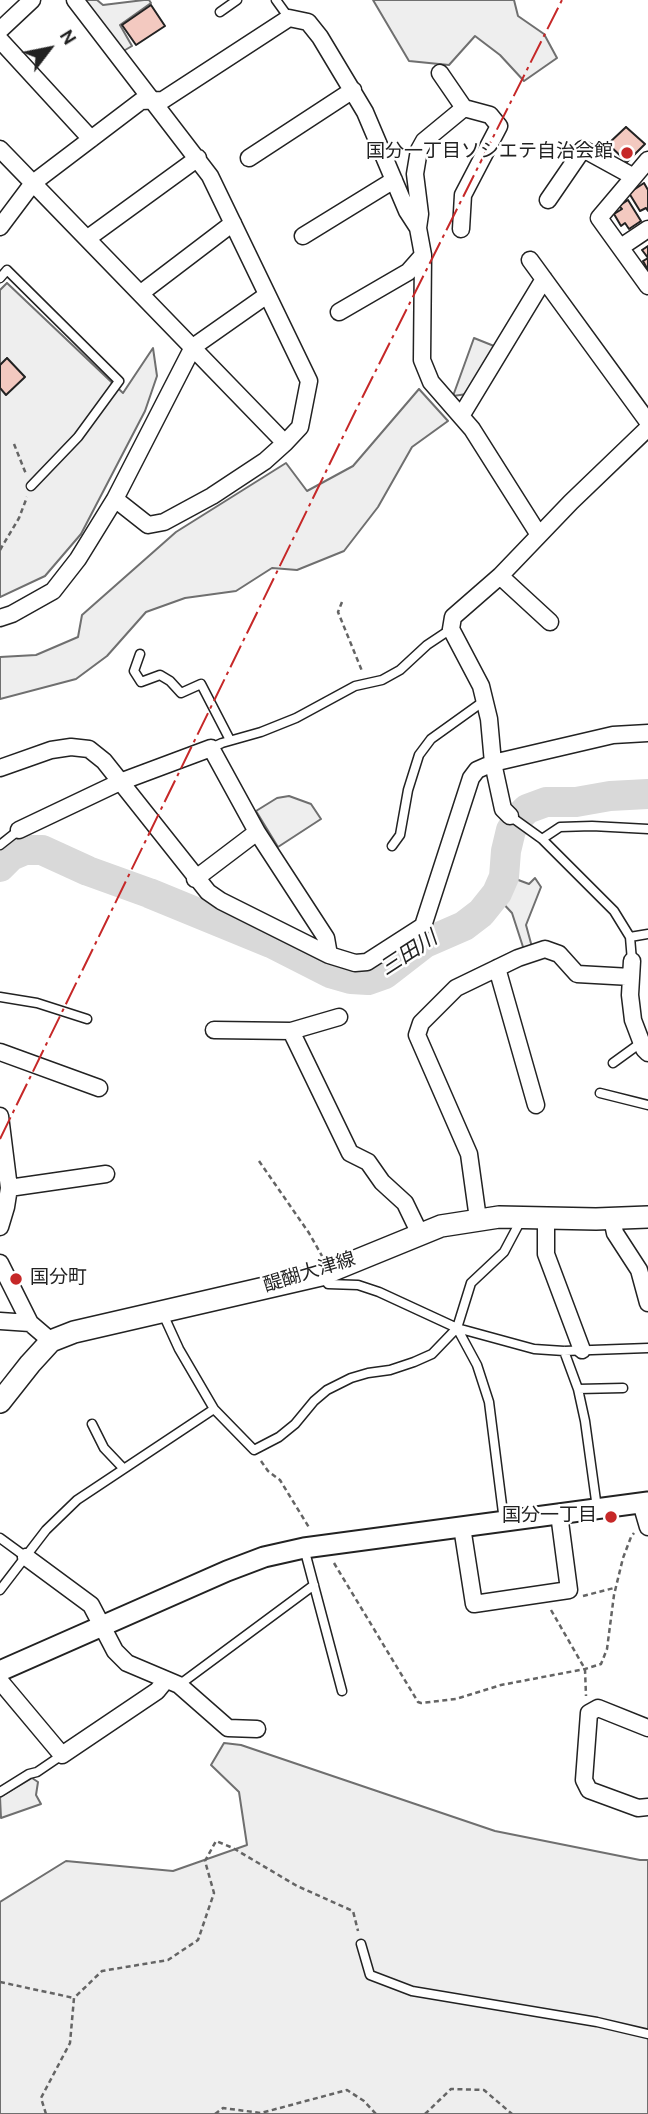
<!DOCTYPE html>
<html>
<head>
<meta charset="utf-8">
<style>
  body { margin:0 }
  #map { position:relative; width:648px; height:2114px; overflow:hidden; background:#fff; font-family:Overpass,sans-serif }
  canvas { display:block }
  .north { position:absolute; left:14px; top:14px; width:70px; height:70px; -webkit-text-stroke:5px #fff; paint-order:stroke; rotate:58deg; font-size:19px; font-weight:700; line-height:28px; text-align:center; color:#222 }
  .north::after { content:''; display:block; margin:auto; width:24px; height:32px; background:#222; clip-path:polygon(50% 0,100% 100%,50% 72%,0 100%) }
</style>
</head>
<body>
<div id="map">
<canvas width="648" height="2114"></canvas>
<div class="north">N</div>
</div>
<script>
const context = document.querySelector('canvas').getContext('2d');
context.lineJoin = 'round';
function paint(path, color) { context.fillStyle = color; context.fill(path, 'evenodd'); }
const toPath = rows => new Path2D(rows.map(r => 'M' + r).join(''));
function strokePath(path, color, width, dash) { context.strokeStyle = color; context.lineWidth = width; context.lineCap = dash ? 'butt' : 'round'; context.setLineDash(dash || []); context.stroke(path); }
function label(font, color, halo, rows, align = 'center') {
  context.font = font + ' Overpass,"Noto Sans JP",sans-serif'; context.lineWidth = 5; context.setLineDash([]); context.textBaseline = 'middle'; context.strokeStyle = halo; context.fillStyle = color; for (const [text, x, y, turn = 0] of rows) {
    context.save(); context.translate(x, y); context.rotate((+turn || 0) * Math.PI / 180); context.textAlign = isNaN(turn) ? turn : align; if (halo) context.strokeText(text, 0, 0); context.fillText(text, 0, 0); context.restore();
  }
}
const green = toPath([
  [79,0,97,0,103,5,144,0,149,0,151,3,120,25,132,46,120,53,79,0],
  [373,0,514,0,518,16,544,34,557,58,524,81,500,55,475,36,449,65,409,61,373,0],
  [7,283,123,393,153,348,157,376,145,411,81,534,45,576,0,597,0,290,7,283],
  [474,338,494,346,467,394,453,396,474,338],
  [419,389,448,421,412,447,378,507,344,551,297,570,272,568,236,591,185,598,146,612,107,656,76,679,0,699,0,657,36,655,78,637,82,615,176,532,286,463,307,491,353,466,419,389],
  [289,796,311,804,321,819,278,847,256,811,277,798,289,796],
  [513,878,529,884,535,878,541,887,526,925,532,947,524,950,512,913,499,899,513,878],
  [224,1743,241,1745,495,1831,640,1860,648,1860,648,2114,0,2114,0,1902,66,1861,173,1871,247,1845,239,1792,211,1765,224,1743],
  [32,1778,38,1782,36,1795,41,1804,1,1818,0,1797,32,1778]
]);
paint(green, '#eee');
strokePath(green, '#6f6f6f', 2);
strokePath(toPath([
  [0,867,11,856,25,850,42,850,88,871,149,893,271,943,330,973,351,979,368,980,385,974,425,943,464,926,481,913,497,893,504,877,506,851,511,830,520,816,527,809,546,802,576,802,610,796,648,794]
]), '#d9d9d9', 30);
const building = toPath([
  [151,5,165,26,136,45,122,25,151,5],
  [626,127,645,144,627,162,608,144,626,127],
  [644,183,648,190,648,211,646,208,640,211,629,193,644,183],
  [628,200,641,221,629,229,625,223,621,226,614,214,622,209,619,206,628,200],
  [648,246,648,270,643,261,648,258,642,250,648,246],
  [7,358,25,377,6,395,0,388,0,365,7,358]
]);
paint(building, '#f3c9c0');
strokePath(building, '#222', 2);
const service = toPath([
  [276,0,289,18],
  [220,12,237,0],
  [0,278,7,270,119,381,78,437,31,486],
  [140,654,134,671,141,682,160,675,170,681,181,693,201,684,230,740],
  [211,748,222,743,261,732,296,718,355,686,382,680,400,670,427,645,451,629],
  [510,816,542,839,614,911,630,937,632,961],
  [542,839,560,827,592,826,648,829],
  [0,845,19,830],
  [392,846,400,835,408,790,419,755,431,739,484,701],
  [630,937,648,934],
  [0,997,37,1003,87,1019],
  [613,1063,642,1042],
  [600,1093,648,1105],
  [323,1277,328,1284,358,1285,379,1292,457,1328,534,1349,564,1351,648,1348],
  [163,1314,179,1349,214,1409,254,1450,279,1437,295,1424,314,1401,327,1390,351,1378,368,1373,390,1370,414,1362,432,1354,457,1328],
  [564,1351,578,1389,623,1388],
  [578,1389,585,1421,597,1508],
  [92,1424,104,1448,123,1468],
  [504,1521,489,1402,477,1365,457,1328,471,1283,504,1252,521,1220],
  [0,1538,26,1557],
  [304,1548,342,1691],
  [0,1590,46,1530,77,1500,214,1409],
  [179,1685,314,1585],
  [0,1792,29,1774,37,1772,62,1755],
  [361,1944,370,1975,412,1991,597,2022,648,2034]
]);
const minor = toPath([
  [75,0,210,176,309,381,300,427,285,443,265,461,212,496,164,522,148,525,115,499],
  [0,30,32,0],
  [0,40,91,139],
  [440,73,464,108,490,115,499,126,463,195,461,229],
  [0,149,285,443],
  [249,158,353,90],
  [648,160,599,218,648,286],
  [548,200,583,149,634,177],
  [0,227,33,183,141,101,163,100,289,18,308,22,320,37,365,112,407,211,418,228,423,255,422,360,431,382,472,429,539,535],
  [418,228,420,214,415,174,419,150,424,141,464,108],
  [303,236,394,180],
  [88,238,198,158],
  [621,247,648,229],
  [530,260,648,422],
  [141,293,233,223],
  [339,312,408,272,423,255],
  [461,416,544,279],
  [500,576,550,622],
  [0,618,12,614,53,591,78,559,115,499,193,347,267,295],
  [0,768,51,750,71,747,89,749,104,761,208,892,221,901,329,955,355,963,367,962,423,926,471,778,477,770,493,763,613,735,648,733],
  [510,816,503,809,493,763,489,719,481,686,451,629,453,617,500,576,571,502,648,428],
  [19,830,120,782,211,748,257,832,326,938,329,955],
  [195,879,257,832],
  [632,961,630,995,633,1020,644,1049,648,1053],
  [497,968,536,1105],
  [339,1017,291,1031,350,1153,368,1162,382,1182,405,1203,420,1234],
  [214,1030,291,1031],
  [0,1052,99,1088],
  [0,1116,9,1188,6,1207,0,1227],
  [9,1188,106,1174],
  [546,1218,546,1254,582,1350],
  [478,1219,469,1154,417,1035,421,1023,456,988,518,958,545,949,559,954,577,974,631,977],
  [612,1219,615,1233,639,1270,648,1303],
  [0,1263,30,1323,51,1341],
  [0,1321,30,1323],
  [641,1503,648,1527],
  [462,1527,474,1604,569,1590,559,1514],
  [26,1557,91,1605,115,1651,127,1663,179,1685,228,1728,257,1729],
  [0,1681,62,1755,157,1691,166,1680],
  [648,1728,598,1708,589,1713,584,1780,589,1790,638,1808,648,1807]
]);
const tertiary = toPath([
  [0,1671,227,1571,264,1557,304,1548,648,1502]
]);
const secondary = toPath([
  [0,1402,30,1364,51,1341,74,1332,321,1275,441,1226,499,1217,596,1219,648,1217]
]);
strokePath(service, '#222', 11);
strokePath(minor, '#222', 19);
strokePath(tertiary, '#222', 23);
strokePath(secondary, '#222', 24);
strokePath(toPath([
  [14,444,26,474],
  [0,550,19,518,27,497],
  [342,602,338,612,362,671],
  [259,1161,309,1233,322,1256],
  [261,1461,268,1471,280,1480,310,1529],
  [334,1563,418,1702,421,1703,456,1699,501,1685,585,1669,601,1664,607,1649,614,1595,623,1558,631,1537,634,1533],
  [583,1596,614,1588],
  [551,1610,585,1669,586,1696],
  [0,1982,74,1998],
  [46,2114,41,2098,70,2043,74,1998,102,1971,168,1960,198,1940,214,1893,205,1861,216,1841,233,1848,297,1886,353,1911,358,1931],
  [215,2114,223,2108,261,2113,347,2090,364,2101,376,2114],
  [425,2114,451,2089,484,2090,512,2114]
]), '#646464', 2.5, [5, 3.5]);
strokePath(service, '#fff', 8);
strokePath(minor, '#fff', 16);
strokePath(tertiary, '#fff', 19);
strokePath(secondary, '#fff', 21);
strokePath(toPath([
  [0,1139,355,412,562,0]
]), '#c62828', 2, [24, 5, 3.5, 5]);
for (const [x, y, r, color] of [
  [627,153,7,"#c62828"],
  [16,1279,7,"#c62828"],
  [611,1517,7,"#c62828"]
]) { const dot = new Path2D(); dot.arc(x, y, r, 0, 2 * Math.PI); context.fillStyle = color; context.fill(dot); strokePath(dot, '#fff', 2.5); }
label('19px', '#222', '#fff', [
  ["国分一丁目ソシエテ自治会館",613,153],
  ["国分町",30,1279,"left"],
  ["国分一丁目",597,1517]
], 'right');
label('19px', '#222', '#fff', [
  ["醍醐大津線",310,1274,-17]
]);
label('italic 21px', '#222', '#fff', [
  ["三田川",410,955,-33]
]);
</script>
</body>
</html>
